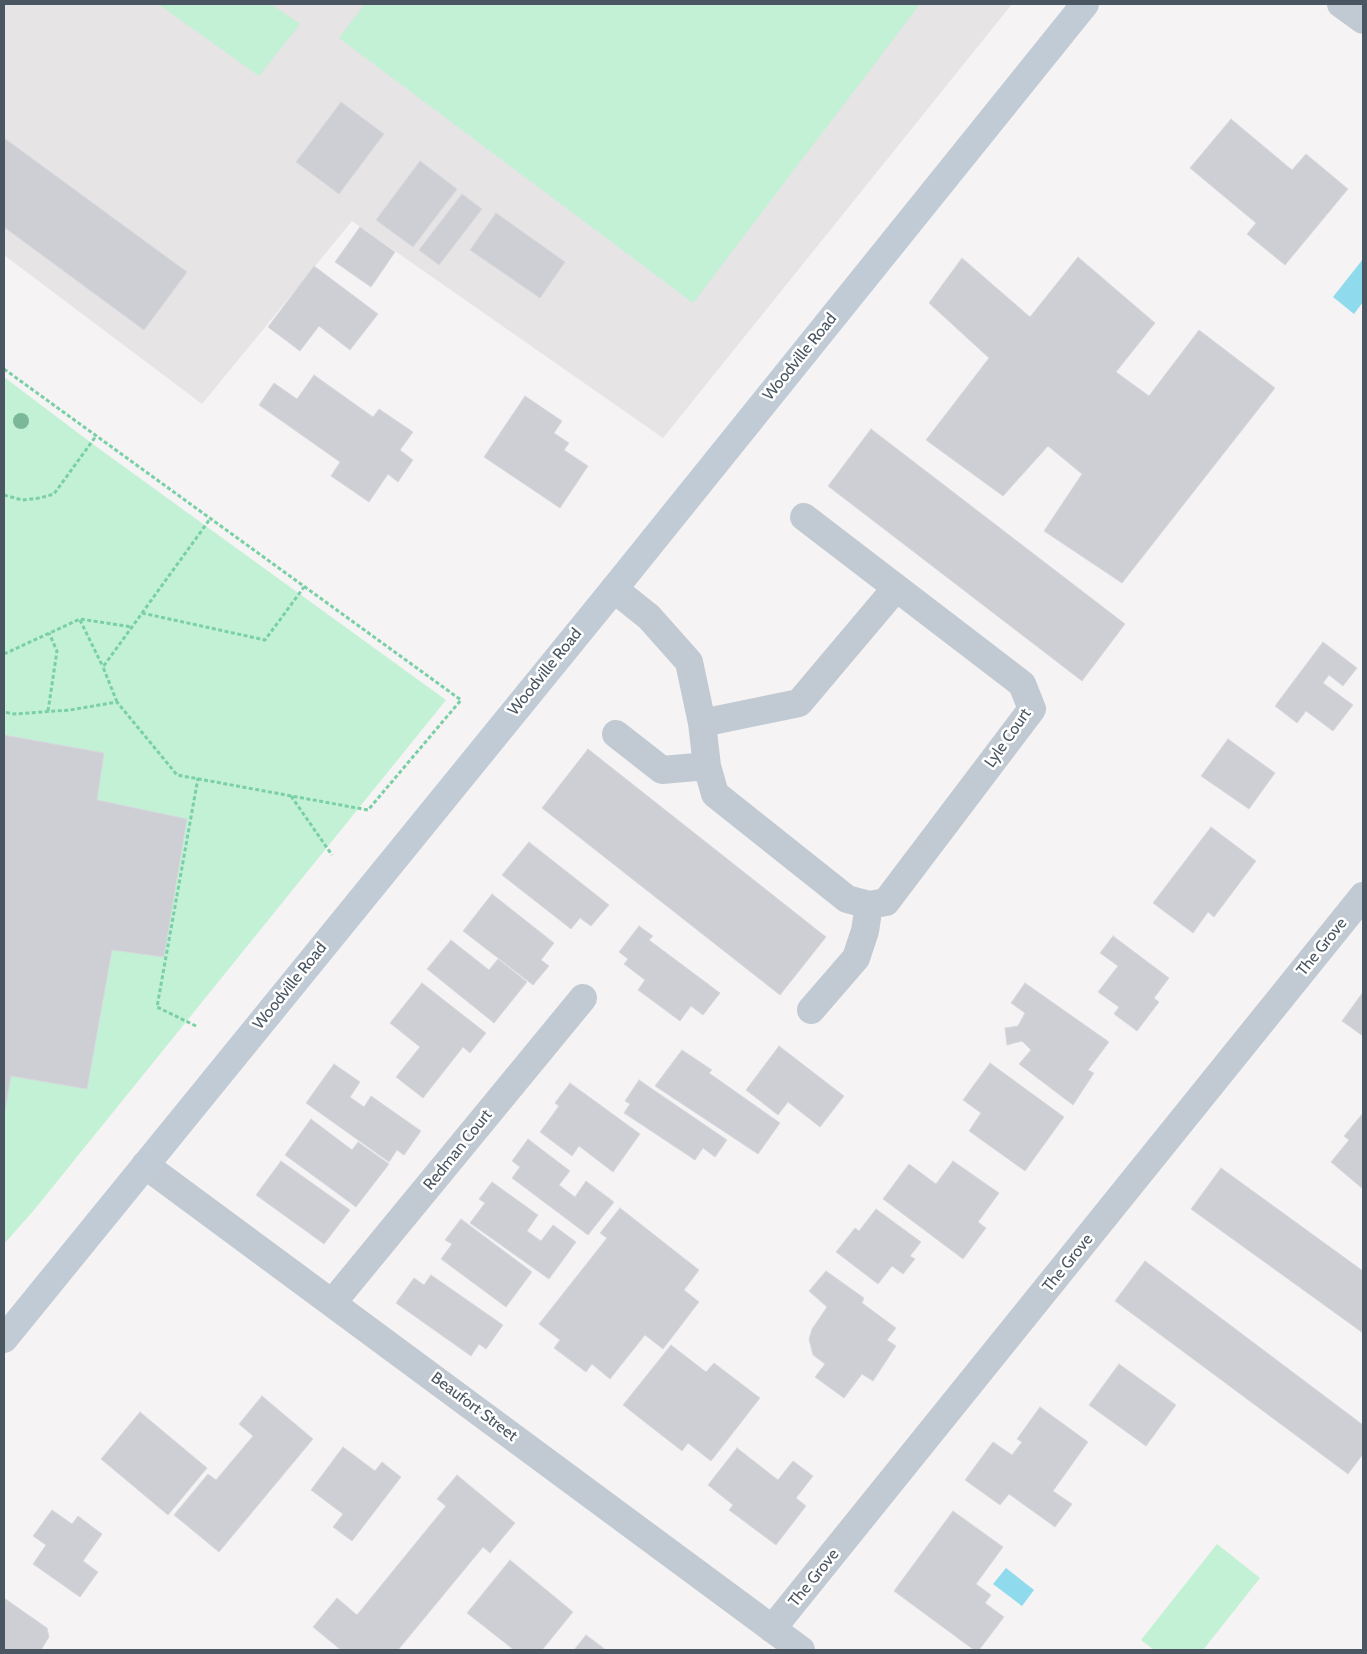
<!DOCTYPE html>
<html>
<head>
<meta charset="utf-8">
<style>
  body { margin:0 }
  #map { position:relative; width:1367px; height:1654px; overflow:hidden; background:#f5f3f3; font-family:Cabin,sans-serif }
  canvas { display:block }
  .frame { position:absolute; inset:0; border:5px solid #4a5661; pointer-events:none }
</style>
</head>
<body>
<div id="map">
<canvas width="1367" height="1654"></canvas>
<div class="frame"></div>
</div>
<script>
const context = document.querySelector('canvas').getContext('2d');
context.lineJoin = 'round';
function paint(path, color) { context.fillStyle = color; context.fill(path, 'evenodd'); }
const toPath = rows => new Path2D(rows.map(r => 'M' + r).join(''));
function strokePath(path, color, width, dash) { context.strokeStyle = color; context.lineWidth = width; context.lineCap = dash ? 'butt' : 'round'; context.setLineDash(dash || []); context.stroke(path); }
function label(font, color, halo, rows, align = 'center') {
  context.font = font + ' Cabin,sans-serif'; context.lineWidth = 5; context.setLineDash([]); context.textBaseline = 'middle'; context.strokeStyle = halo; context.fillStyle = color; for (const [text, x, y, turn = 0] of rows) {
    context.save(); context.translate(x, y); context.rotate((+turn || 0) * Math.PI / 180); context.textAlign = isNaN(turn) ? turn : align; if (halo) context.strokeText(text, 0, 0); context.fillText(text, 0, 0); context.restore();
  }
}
paint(toPath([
  [4,4,1012,4,663,438,352,221,202,404,4,255]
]), '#e6e4e5');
paint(toPath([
  [158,4,271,4,300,24,259,76],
  [365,4,920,4,693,303,339,38],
  [4,377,94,445,446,700,34,1210,4,1244],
  [1217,1544,1260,1578,1203,1650,1154,1650,1141,1640]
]), '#c3f1d5');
paint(toPath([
  [1363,259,1363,302,1354,314,1333,297],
  [1006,1568,1034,1590,1022,1606,993,1584]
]), '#90daee');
const building = toPath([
  [341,102,384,134,339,194,296,162,341,102],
  [1231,119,1292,170,1306,154,1348,189,1285,265,1247,234,1256,223,1190,168,1231,119],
  [4,138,187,272,144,330,4,227,4,138],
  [420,161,457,189,413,247,376,220,420,161],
  [462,194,482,209,439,265,419,250,462,194],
  [496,213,565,262,540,298,470,250,496,213],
  [360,227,395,252,371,287,335,262,360,227],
  [1078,257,1155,323,1116,372,1149,396,1199,330,1275,388,1122,583,1044,531,1082,474,1048,446,1003,496,926,440,989,358,929,303,962,258,1030,317,1078,257],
  [314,266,378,314,350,350,319,326,300,351,268,327,314,266],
  [314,375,373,417,379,409,413,432,400,450,413,460,398,482,388,474,369,502,331,476,340,462,259,405,274,383,297,399,314,375],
  [525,396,562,421,554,433,569,443,564,450,588,466,560,508,484,457,525,396],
  [871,429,1125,624,1082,681,828,486,871,429],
  [1323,642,1357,668,1343,686,1329,675,1323,683,1353,705,1333,731,1306,711,1297,723,1275,706,1323,642],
  [4,735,104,753,97,800,187,819,164,957,112,950,87,1089,11,1076,4,1116,4,735],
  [1228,739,1275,773,1249,809,1201,776,1228,739],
  [588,749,826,937,780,995,542,808,588,749],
  [1211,827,1256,861,1214,917,1208,912,1193,933,1153,903,1211,827],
  [529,842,609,905,591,926,580,918,571,929,502,875,529,842],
  [492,894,554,943,541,960,549,966,533,985,463,931,492,894],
  [639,926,653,936,649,940,720,993,703,1015,691,1006,680,1021,638,990,645,980,624,964,628,959,619,952,639,926],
  [1113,936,1169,978,1154,998,1159,1002,1137,1031,1114,1014,1119,1007,1098,992,1118,966,1100,953,1113,936],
  [451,940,489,970,498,959,527,982,494,1023,427,969,451,940],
  [422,983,486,1033,470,1053,463,1047,423,1098,396,1077,420,1047,390,1023,422,983],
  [1025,983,1109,1042,1088,1070,1094,1073,1073,1105,1019,1064,1031,1050,1022,1041,1007,1045,1005,1028,1018,1026,1025,1013,1011,1003,1025,983],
  [1363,992,1363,1036,1342,1021,1363,992],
  [779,1046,844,1096,820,1127,788,1102,778,1115,746,1090,779,1046],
  [682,1050,712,1070,709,1073,780,1123,758,1154,655,1086,682,1050],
  [990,1063,1064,1117,1025,1171,969,1131,981,1113,963,1100,990,1063],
  [334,1064,360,1082,350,1097,364,1107,371,1096,421,1131,404,1155,397,1150,389,1162,306,1103,334,1064],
  [639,1080,727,1140,715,1157,703,1148,695,1160,624,1113,630,1104,625,1101,639,1080],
  [570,1083,640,1134,613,1172,579,1146,572,1156,540,1132,559,1106,555,1103,570,1083],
  [1363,1113,1363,1189,1331,1162,1349,1140,1344,1136,1363,1113],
  [311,1119,352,1150,358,1142,389,1164,356,1207,285,1155,311,1119],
  [528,1139,570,1171,559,1185,575,1197,586,1181,614,1202,588,1235,512,1178,520,1167,512,1161,528,1139],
  [281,1161,350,1210,324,1244,256,1195,281,1161],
  [953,1161,999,1193,978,1222,986,1228,963,1259,883,1199,909,1164,936,1184,953,1161],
  [1221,1168,1363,1271,1363,1333,1191,1209,1221,1168],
  [492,1182,538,1215,527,1231,541,1241,553,1225,576,1242,549,1279,470,1223,485,1203,479,1199,492,1182],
  [620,1208,699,1270,684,1290,699,1302,663,1349,645,1335,610,1379,592,1364,586,1372,554,1348,560,1340,539,1324,607,1238,600,1233,620,1208],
  [876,1209,921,1242,910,1256,915,1259,903,1274,892,1266,878,1284,836,1252,855,1228,859,1231,876,1209],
  [461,1219,532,1272,506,1307,441,1259,452,1244,445,1240,461,1219],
  [1145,1261,1363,1425,1363,1454,1348,1474,1115,1301,1145,1261],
  [826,1271,864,1298,862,1303,896,1328,887,1340,896,1346,873,1381,862,1374,844,1398,815,1377,825,1364,813,1355,809,1339,812,1329,827,1307,809,1291,826,1271],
  [431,1275,503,1325,486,1349,479,1344,471,1356,396,1303,414,1278,424,1285,431,1275],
  [671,1345,706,1372,714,1363,760,1398,711,1461,688,1443,682,1451,623,1405,671,1345],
  [1119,1364,1176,1405,1146,1446,1089,1405,1119,1364],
  [262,1396,313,1439,219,1552,174,1515,208,1474,216,1480,253,1436,239,1424,262,1396],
  [1040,1407,1088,1442,1053,1491,1072,1504,1055,1527,1009,1494,1000,1505,965,1480,993,1442,1012,1455,1022,1442,1017,1439,1040,1407],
  [140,1412,207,1468,168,1515,101,1459,140,1412],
  [343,1447,375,1471,382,1462,401,1477,352,1541,333,1527,343,1514,311,1490,343,1447],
  [737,1448,778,1480,793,1461,813,1476,796,1498,806,1506,776,1545,729,1510,733,1505,708,1485,737,1448],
  [457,1475,515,1523,490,1553,483,1547,398,1650,341,1650,313,1627,337,1598,357,1615,446,1506,437,1499,457,1475],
  [52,1510,72,1524,78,1516,102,1534,83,1561,98,1572,80,1597,33,1564,46,1545,33,1536,52,1510],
  [953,1511,1003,1547,976,1584,991,1595,985,1603,1004,1617,979,1650,974,1650,894,1591,953,1511],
  [510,1560,573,1612,542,1650,514,1650,467,1613,510,1560],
  [4,1598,47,1628,49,1637,41,1650,4,1650,4,1598],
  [586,1635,606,1650,574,1650,586,1635]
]);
paint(building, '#cdcfd5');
strokePath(building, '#d7d9de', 1);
strokePath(toPath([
  [4,369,461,700,368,810,177,775,117,702,70,710,14,714,4,712],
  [4,495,22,500,40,498,54,494,96,436],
  [142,613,265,640,304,587],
  [80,620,103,667],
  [4,654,80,619,132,627],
  [117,702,103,667,210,519],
  [48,711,57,651,49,633],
  [291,796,332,855],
  [196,1026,157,1007,198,778]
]), '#7ad0a6', 3, [4, 2.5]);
strokePath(toPath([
  [1341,4,1363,20],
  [614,589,649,617,689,662,702,723,707,766,715,794,847,899,869,905,886,902,1032,709,1022,684,804,517],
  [702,723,799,703,896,588],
  [616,734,662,770,707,766],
  [811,1010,856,958,865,931,869,905],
  [145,1165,801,1650],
  [333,1302,583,998],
  [772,1629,1363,896]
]), '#c1cad2', 28);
strokePath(toPath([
  [4,1339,614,589,1085,4]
]), '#c1cbd6', 28);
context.fillStyle = '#7bb799';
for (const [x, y] of [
  [21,421]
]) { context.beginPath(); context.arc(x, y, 8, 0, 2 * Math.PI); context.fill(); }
label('16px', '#4a5661', '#fff', [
  ["Woodville Road",800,357,-51],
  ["Woodville Road",545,672,-51],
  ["Lyle Court",1008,738,-55],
  ["The Grove",1322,947,-51],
  ["Woodville Road",290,986,-51],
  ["Redman Court",458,1150,-51],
  ["The Grove",1068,1263,-51],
  ["Beaufort Street",474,1407,37],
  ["The Grove",814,1578,-51]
]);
</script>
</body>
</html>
